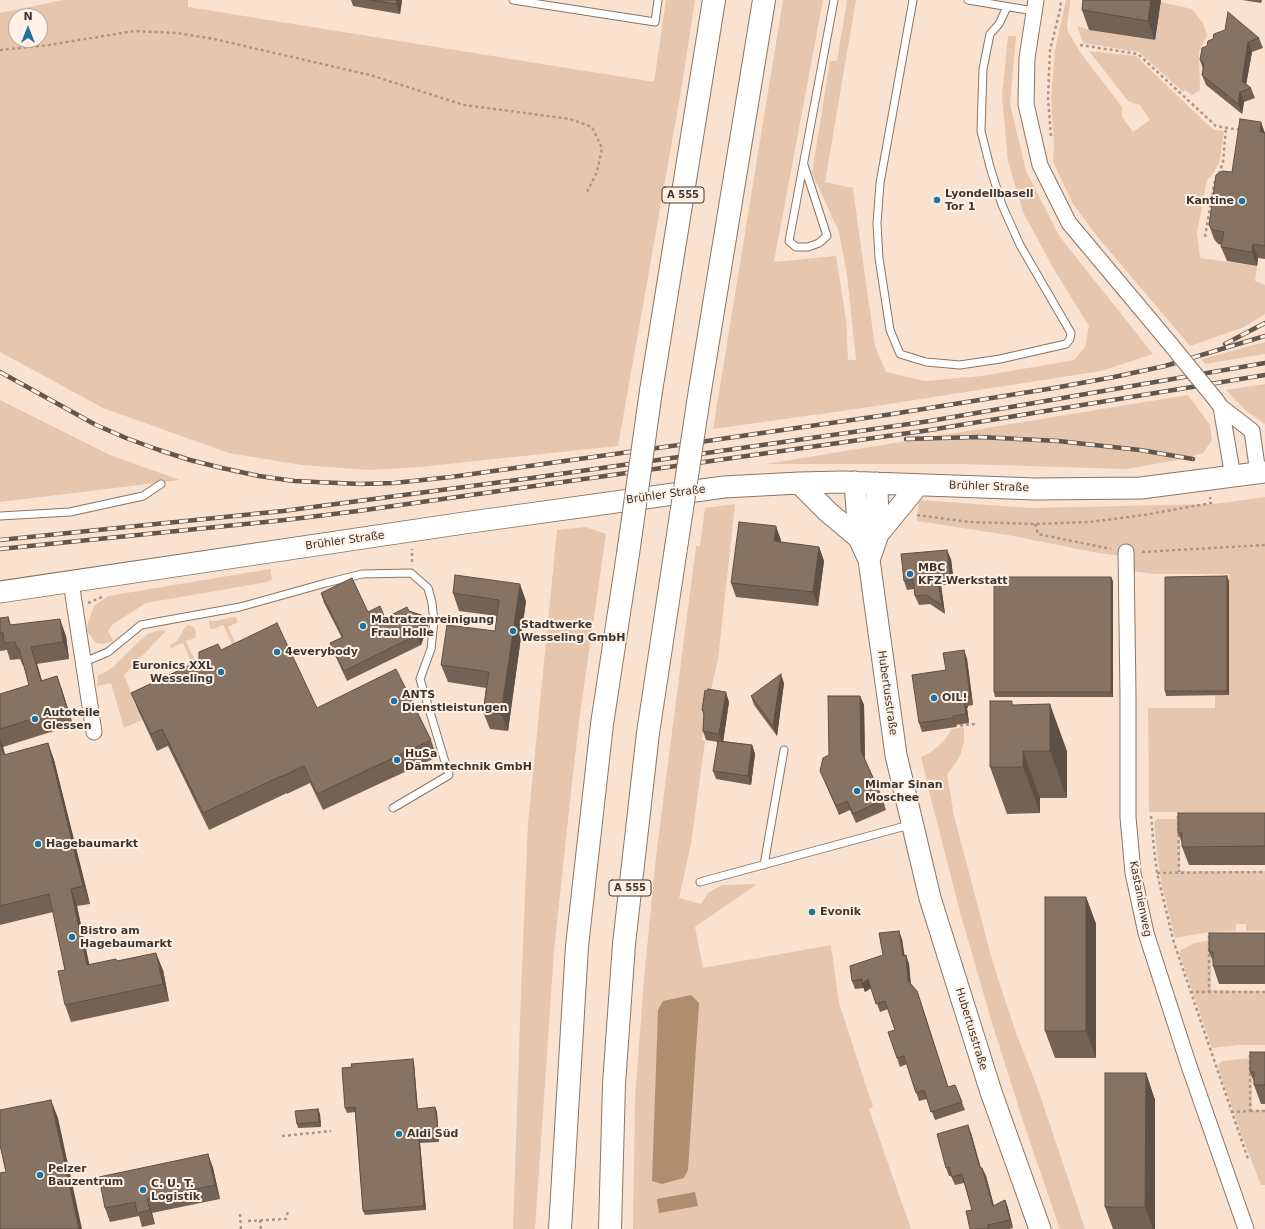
<!DOCTYPE html>
<html>
<head>
<meta charset="utf-8">
<style>
  body { margin:0 }
  #map { position:relative; width:1265px; height:1229px; overflow:hidden; background:#f9e2d0; font-family:"DejaVu Sans",sans-serif }
  canvas { display:block }
  .north { position:absolute; left:8px; top:8px; width:40px; height:40px; box-sizing:border-box; background:#fff1e6; border:1px solid #b2a69d; border-radius:50%; rotate:0deg; font-size:11px; font-weight:700; line-height:16px; text-align:center; color:#3f362f }
  .north::after { content:''; display:block; margin:auto; width:14px; height:18px; background:#2072a3; clip-path:polygon(50% 0,100% 100%,50% 72%,0 100%) }
</style>
</head>
<body>
<div id="map">
<canvas width="1265" height="1229"></canvas>
<div class="north">N</div>
</div>
<script>
const context = document.querySelector('canvas').getContext('2d');
context.lineJoin = 'round';
function paint(path, color) { context.fillStyle = color; context.fill(path, 'evenodd'); }
const toPath = rows => new Path2D(rows.map(r => 'M' + r).join(''));
function strokePath(path, color, width, dash) { context.strokeStyle = color; context.lineWidth = width; context.lineCap = dash ? 'butt' : 'round'; context.setLineDash(dash || []); context.stroke(path); }
function label(font, color, halo, rows, align = 'center') {
  context.font = font + ' "DejaVu Sans",sans-serif'; context.lineWidth = 4; context.setLineDash([]); context.textBaseline = 'middle'; context.strokeStyle = halo; context.fillStyle = color; for (const [text, x, y, turn = 0] of rows) {
    context.save(); context.translate(x, y); context.rotate((+turn || 0) * Math.PI / 180); context.textAlign = isNaN(turn) ? turn : align; if (halo) context.strokeText(text, 0, 0); context.fillText(text, 0, 0); context.restore();
  }
}
paint(toPath([
  [63,0,188,0,188,7,654,82,666,0,695,0,682,85,618,446,419,467,370,470,302,465,229,453,103,408,0,352,0,13],
  [16,16,40,16,40,40,16,40],
  [783,0,823,0,774,262,836,256,846,319,848,360,856,360,847,274,839,232,812,173,830,61,837,61,847,1,845,0,856,0,825,182,853,188,864,269,875,346,886,372,925,381,982,376,1074,360,1085,347,1089,326,1053,268,1023,212,1008,161,1002,96,1008,36,1016,36,1010,103,1026,171,1060,237,1153,354,1101,371,863,408,713,429],
  [1066,0,1070,0,1070,5,1067,24,1068,32,1080,52,1122,107,1122,117,1133,132,1150,120,1140,105,1128,101,1089,51,1136,56,1206,123,1214,130,1224,131,1220,160,1213,174,1207,180,1197,232,1200,258,1257,266,1255,281,1265,285,1265,314,1244,327,1190,346,1096,235,1073,204,1053,162,1054,145,1051,97,1055,50],
  [1161,2,1192,9,1203,23,1207,36,1199,51,1200,90,1192,95,1185,90,1183,92,1139,52,1083,43,1077,26,1089,30,1155,40],
  [1265,342,1265,354,1205,364,1202,359],
  [1265,384,1265,424,1246,411,1226,390],
  [1188,395,1210,425,1212,440,1203,453,1183,459,1127,469,961,464,766,464],
  [0,400,110,455,180,480,0,502],
  [1265,497,1265,812,1149,812,1148,708,1215,708,1215,695,1229,695,1229,574,1153,574,1131,571,1131,557,1098,553,1008,535,917,521,919,500,1031,508,1214,504],
  [735,504,718,660,709,698,702,739,702,740,705,741,691,844,679,898,701,904,708,893,722,885,757,884,695,927,703,968,831,945,839,1003,873,1107,869,1109,911,1229,633,1229,635,1099,644,979,656,856,696,546,700,546,705,508],
  [586,527,606,534,580,714,570,801,554,951,535,1229,513,1229,521,992,528,824,557,530],
  [270,569,272,580,267,582,146,603,113,624,108,631,113,641,102,644,96,643,87,631,88,622,94,606,108,596],
  [233,617,236,617,238,622,228,627,243,660,240,661,223,625,213,629,210,628,209,625,209,621,216,621],
  [188,625,192,626,195,629,196,634,195,638,186,641,203,679,199,681,183,643,171,648,170,645,178,640,185,627],
  [160,630,166,631,124,675,142,720,124,728,111,683,97,686,98,676,112,668,138,642,148,634],
  [964,727,964,741,961,753,956,763,947,774,954,816,990,952,998,979,1015,1030,1039,1092,1085,1229,1060,1229,1058,1224,1025,1127,992,1023,960,912,932,803,921,757,931,752,943,742,952,729],
  [1157,819,1180,819,1180,871,1265,871,1265,931,1246,931,1246,924,1236,924,1236,931,1209,932,1175,938,1162,886,1158,862,1154,822],
  [1211,940,1211,990,1265,991,1265,1045,1238,1045,1212,1048,1179,953,1181,950,1195,943],
  [1252,1058,1252,1110,1265,1110,1265,1185,1261,1185,1241,1134,1218,1067,1219,1064,1222,1061]
]), '#e6c7ae');
paint(toPath([
  [691,995,699,1003,688,1170,684,1178,662,1184,652,1181,658,1010,663,1001],
  [695,1192,698,1206,659,1213,657,1199]
]), '#b18d6f');
const lane = toPath([
  [513,0,655,22,658,0],
  [913,0,880,183,877,223,879,258,890,330,900,354,926,362,960,365,1000,359,1066,344,1070,339,1071,333,1020,245,1002,205,990,167,981,131,983,69,990,34,999,24,1007,7],
  [968,0,1034,11],
  [804,165,827,236,819,243,808,247,796,247,789,241,834,0],
  [0,516,70,512,143,496,161,484],
  [82,663,108,652,141,625,240,607,326,583,362,574,411,573,428,588,432,603,434,621,431,649,420,679,449,775,393,808],
  [764,865,784,750],
  [700,882,902,827,911,826]
]);
const street = toPath([
  [1036,0,1027,58,1026,104,1040,165,1069,223,1167,340],
  [1216,400,1221,407,1252,431,1258,473],
  [1221,407,1233,477],
  [1126,552,1128,696,1128,817,1133,873,1146,933,1188,1063,1246,1229],
  [71,582,94,732]
]);
const secondary = toPath([
  [855,482,859,538,869,560,896,755,930,898,991,1092,1040,1229],
  [799,483,828,512,859,538],
  [878,534,918,485],
  [869,560,878,534,877,483],
  [0,592,464,523,724,487,799,483,843,482,1036,489,1141,488,1265,472]
]);
const highway = toPath([
  [700,390,764,0],
  [651,391,714,0],
  [560,1229,577,946,602,724,628,554],
  [610,1229,614,1084,624,944,648,733,676,548]
]);
strokePath(lane, '#8a7565', 9);
strokePath(street, '#8a7565', 17);
strokePath(secondary, '#8a7565', 23);
strokePath(highway, '#8a7565', 24);
strokePath(toPath([
  [1080,45,1138,54,1216,126,1241,130],
  [0,50,49,45,134,31,177,33,214,39,370,75,464,105,570,119,592,127,602,148,597,172,586,194],
  [1051,136,1048,98,1050,50,1061,6,1060,0],
  [1219,174,1223,162,1226,128],
  [1205,237,1214,184,1216,179],
  [917,515,970,522,1035,524,1089,522,1144,515,1211,503,1210,497],
  [1035,524,1038,534,1111,549],
  [1142,552,1265,545],
  [412,562,412,549],
  [88,603,102,597],
  [954,726,975,724],
  [1151,816,1154,848,1157,873,1174,943,1248,1159],
  [1178,816,1179,872],
  [1157,873,1265,872],
  [1209,936,1209,992],
  [1190,992,1265,992],
  [1250,1111,1265,1111],
  [1231,1112,1250,1111,1250,1052],
  [282,1136,331,1131],
  [240,1214,241,1229],
  [260,1220,261,1229],
  [248,1221,286,1219,288,1211]
]), '#a8978a', 2.5, [3, 3]);
strokePath(lane, '#fff', 7);
strokePath(street, '#fff', 15);
strokePath(secondary, '#fff', 21);
strokePath(highway, '#fff', 22);
const rail = toPath([
  [1225,344,1265,323],
  [0,372,96,425,126,438,159,450,190,460,222,468,259,476,294,481,360,484,394,483,451,477,707,441,886,415,1054,388,1114,377,1165,366,1265,336],
  [906,439,979,437,1058,441,1140,450,1193,459],
  [0,540,283,511,532,478,930,421,1265,363],
  [0,549,285,520,358,511,930,430,1265,375]
]);
strokePath(rail, '#62564d', 4.5);
strokePath(rail, '#fff1e6', 3, [9]);
const streetBridge = toPath([
  [1167,340,1216,400]
]);
const highwayBridge = toPath([
  [676,548,700,390],
  [628,554,651,391]
]);
strokePath(streetBridge, '#8a7565', 17, []);
strokePath(highwayBridge, '#8a7565', 24, []);
strokePath(streetBridge, '#fff', 15);
strokePath(highwayBridge, '#fff', 22);
paint(toPath([
  [351,0,402,0,400,14,353,6],
  [1083,0,1161,0,1155,40,1089,30,1082,10],
  [1242,0,1262,0,1261,3],
  [1259,38,1263,48,1252,52,1246,84,1251,88,1255,98,1244,102,1242,114,1206,85,1202,75,1203,69,1200,60,1207,46],
  [1265,133,1265,259,1258,258,1257,266,1227,261,1221,247,1222,245,1218,244,1214,239,1209,225,1232,172],
  [781,540,781,542,819,547,824,561,818,606,736,597,731,583],
  [951,559,954,584,941,585,945,614,930,604,919,605,915,596,914,589,907,590,904,581],
  [1113,581,1113,697,995,697,994,692],
  [1229,581,1229,695,1166,696,1165,691],
  [321,593,385,618,409,611,424,616,428,625,421,645,347,681,334,653,330,643,342,638,324,603],
  [453,593,526,601,508,731,490,729,483,712,486,688,448,682,441,665,495,631,497,616,459,611],
  [8,617,11,625,66,636,69,659,37,664,42,681,57,676,63,693,73,725,3,747,5,755,48,743,54,760,90,904,77,906,89,965,117,961,163,970,169,1001,71,1022,65,1005,65,970,53,912,0,925,0,694,29,685,24,666,23,666,20,659,10,660,7,650,0,651,0,618],
  [221,650,317,708,431,740,437,757,323,810,310,783,287,794,287,793,209,830,168,746,157,751,138,710,131,693],
  [964,650,967,659,973,705,968,706,968,708,967,708,969,723,956,725,956,727,922,732,919,723,946,670],
  [784,683,777,736,754,705,751,696],
  [860,696,864,705,865,759,883,800,886,810,856,823,850,810,839,815,824,780,820,771],
  [729,702,723,741,752,745,755,754,751,785,716,779,713,771,718,742,706,740,703,731,704,715,702,710],
  [1014,705,1067,751,1067,798,1040,798,1040,813,1007,814,990,767],
  [1265,813,1265,865,1189,865,1182,847,1182,843,1178,833],
  [1086,897,1096,924,1096,1058,1055,1058,1045,1031],
  [1265,933,1265,984,1219,984,1213,966,1213,961,1209,952],
  [902,939,904,956,906,955,909,964,911,984,917,991,920,999,948,1087,955,1085,965,1110,935,1120,927,1099,919,1101,907,1064,900,1067,897,1058,895,1030,888,1009,880,1012,871,988,865,992,864,988,855,989,852,981],
  [1265,1052,1265,1104,1261,1104,1254,1085,1254,1082,1250,1072],
  [414,1063,418,1109,435,1107,437,1112,439,1142,420,1143,426,1210,365,1215,363,1211,355,1112,347,1113,345,1108],
  [1146,1073,1155,1100,1155,1229,1113,1229,1105,1207],
  [318,1109,320,1114,321,1127,298,1128,297,1124],
  [971,1133,981,1168,982,1168,986,1176,994,1206,1005,1200,1008,1208,1013,1228,1009,1229,970,1229,972,1210,964,1183,955,1185,951,1176,949,1176,946,1168],
  [208,1154,213,1168,220,1199,152,1213,155,1224,142,1227,139,1216,110,1222,105,1208]
]), '#746355');
paint(toPath([
  [397,0,402,0,400,14,396,4],
  [1151,0,1161,0,1155,40,1148,21],
  [1248,42,1252,52,1245,91,1242,81],
  [1240,92,1244,102,1242,114,1238,104],
  [1261,122,1265,133,1265,146,1260,132],
  [1253,244,1258,258,1257,266,1252,252],
  [776,526,781,540,779,555,774,541],
  [819,547,824,561,818,606,813,592],
  [947,550,951,559,954,584,950,574],
  [937,576,941,585,945,614,942,605],
  [1227,576,1229,581,1229,695,1227,691],
  [1111,577,1113,581,1113,697,1111,692],
  [520,584,526,601,508,731,501,714],
  [424,616,428,625,421,645,417,635],
  [60,619,66,636,69,659,63,642],
  [31,647,37,664,47,698,41,681],
  [964,650,967,659,973,705,970,696],
  [781,674,784,683,777,736,773,726],
  [57,676,63,693,73,725,67,708],
  [726,692,729,702,723,743,719,734],
  [860,696,864,705,865,760,861,751],
  [964,700,967,708,969,723,966,714],
  [1050,704,1067,751,1067,798,1050,751],
  [0,739,3,747,10,772,4,755,0,743],
  [48,743,54,760,90,904,83,886],
  [752,745,755,754,751,785,748,776],
  [1023,751,1040,798,1040,813,1023,767],
  [71,889,77,906,93,982,87,965],
  [1086,897,1096,924,1096,1058,1086,1031],
  [899,931,902,939,906,964,903,956],
  [156,953,163,970,169,1001,163,984],
  [906,955,909,964,911,989,908,981],
  [868,979,871,988,865,992,862,984],
  [413,1059,414,1063,418,1114,417,1109],
  [1146,1073,1155,1100,1155,1229,1153,1229,1145,1207],
  [51,1100,58,1118,82,1229,79,1229],
  [435,1107,437,1112,439,1142,438,1137],
  [318,1109,320,1114,321,1127,319,1122],
  [968,1125,971,1133,983,1177,980,1168],
  [419,1139,420,1143,426,1210,424,1206],
  [208,1154,213,1168,220,1199,215,1185],
  [982,1168,986,1176,996,1214,993,1206],
  [147,1199,152,1213,155,1224,150,1210],
  [1005,1200,1008,1208,1013,1228,1010,1220]
]), '#5e5045');
const building = toPath([
  [370,0,397,0,396,4,370,0],
  [1083,0,1151,0,1148,21,1082,10,1083,0],
  [1228,12,1259,38,1248,42,1242,81,1251,88,1240,92,1238,104,1202,75,1204,63,1200,60,1202,48,1207,46,1208,41,1213,39,1214,34,1225,30,1228,12],
  [1240,119,1261,122,1260,132,1265,133,1265,246,1253,244,1252,252,1221,247,1224,232,1213,230,1209,225,1216,175,1222,171,1232,172,1240,119],
  [739,522,776,526,774,541,819,547,813,592,731,583,739,522],
  [947,550,950,574,937,576,942,605,926,595,915,596,913,579,904,581,901,554,947,550],
  [455,575,520,584,501,714,483,712,489,672,441,665,447,625,495,631,499,600,453,593,455,575],
  [1227,576,1227,691,1165,691,1165,577,1227,576],
  [994,577,1111,577,1111,692,994,692,994,577],
  [352,578,368,612,380,606,385,618,407,607,409,611,424,616,417,635,344,671,330,643,343,637,321,593,352,578],
  [8,617,10,625,60,619,63,642,31,647,41,681,57,676,67,708,0,729,0,694,29,685,19,648,17,649,15,642,4,643,3,633,0,633,0,618,8,617],
  [277,623,317,708,396,669,431,740,317,794,304,766,281,777,281,776,203,813,162,729,151,734,131,693,199,661,199,652,218,644,221,650,277,623],
  [964,650,970,696,965,697,965,700,964,700,966,714,953,716,953,718,919,723,912,675,946,670,943,653,964,650],
  [781,674,773,726,751,696,781,674],
  [708,689,726,692,719,734,703,731,704,711,702,710,705,690,707,691,708,689],
  [828,696,860,696,861,751,883,800,853,814,847,801,836,806,820,771,823,758,829,755,828,696],
  [990,701,1012,701,1012,705,1050,704,1050,751,1023,751,1023,767,990,767,990,701],
  [718,741,752,745,748,776,713,771,718,741],
  [0,743,4,755,48,743,83,886,71,889,87,965,116,959,117,961,156,953,163,984,65,1005,58,971,65,970,49,894,0,906,0,743],
  [1178,813,1265,813,1265,846,1182,847,1182,833,1178,833,1178,813],
  [1045,897,1086,897,1086,1031,1045,1031,1045,897],
  [899,931,903,956,906,955,908,981,917,991,948,1087,955,1085,962,1102,931,1112,924,1090,916,1093,904,1056,897,1058,888,1032,895,1030,885,1001,876,1004,868,979,862,984,862,979,852,981,850,966,883,955,879,933,899,931],
  [1209,933,1265,933,1265,966,1213,966,1213,952,1209,952,1209,933],
  [1250,1052,1265,1052,1265,1085,1254,1085,1254,1072,1250,1072,1250,1052],
  [413,1059,417,1109,435,1107,437,1122,438,1137,419,1139,424,1206,363,1211,355,1107,345,1108,342,1068,352,1067,351,1064,413,1059],
  [1105,1073,1146,1073,1145,1207,1105,1207,1105,1073],
  [51,1100,79,1229,0,1229,0,1173,6,1172,0,1145,0,1110,51,1100],
  [318,1109,319,1122,297,1124,295,1111,318,1109],
  [968,1125,980,1168,982,1168,993,1206,1005,1200,1010,1220,988,1225,988,1229,970,1229,966,1211,972,1210,962,1174,952,1177,949,1167,946,1168,937,1134,968,1125],
  [208,1154,215,1185,147,1199,150,1210,137,1213,135,1202,105,1208,99,1177,208,1154]
]);
paint(building, '#877363');
strokePath(building, '#5e5045', 1);
for (const [x, y, r, color] of [
  [937,200,4,"#2072a3"],
  [1242,201,4,"#2072a3"],
  [910,574,4,"#2072a3"],
  [363,626,4,"#2072a3"],
  [513,631,4,"#2072a3"],
  [277,652,4,"#2072a3"],
  [221,672,4,"#2072a3"],
  [934,698,4,"#2072a3"],
  [394,701,4,"#2072a3"],
  [35,719,4,"#2072a3"],
  [397,760,4,"#2072a3"],
  [857,791,4,"#2072a3"],
  [38,844,4,"#2072a3"],
  [812,912,4,"#2072a3"],
  [72,937,4,"#2072a3"],
  [399,1134,4,"#2072a3"],
  [40,1175,4,"#2072a3"],
  [143,1190,4,"#2072a3"]
]) { const dot = new Path2D(); dot.arc(x, y, r, 0, 2 * Math.PI); context.fillStyle = color; context.fill(dot); strokePath(dot, '#fff1e6', 1.5); }
for (const [x, y, w] of [
  [683,195,42],
  [630,888,42]
]) { const box = new Path2D(); box.roundRect(x - w / 2, y - 8, w, 16, 3); context.fillStyle = '#fff1e6'; context.fill(box); strokePath(box, '#3f362f', 1); }
label('bold 10px', '#3f362f', null, [
  ["A 555",683,195],
  ["A 555",630,888]
]);
label('bold 11px', '#3f362f', '#fff1e6', [
  ["Lyondellbasell",945,194],
  ["Tor 1",945,207],
  ["Kantine",1234,201,"right"],
  ["MBC",918,568],
  ["KFZ-Werkstatt",918,581],
  ["Matratzenreinigung",371,620],
  ["Frau Holle",371,633],
  ["Stadtwerke",521,625],
  ["Wesseling GmbH",521,638],
  ["4everybody",285,652],
  ["Euronics XXL",213,666,"right"],
  ["Wesseling",213,679,"right"],
  ["ANTS",402,695],
  ["Dienstleistungen",402,708],
  ["OIL!",942,698],
  ["Autoteile",43,713],
  ["Glessen",43,726],
  ["HuSa",405,754],
  ["Dämmtechnik GmbH",405,767],
  ["Mimar Sinan",865,785],
  ["Moschee",865,798],
  ["Hagebaumarkt",46,844],
  ["Evonik",820,912],
  ["Bistro am",80,931],
  ["Hagebaumarkt",80,944],
  ["Aldi Süd",407,1134],
  ["Pelzer",48,1169],
  ["Bauzentrum",48,1182],
  ["C. U. T.",151,1184],
  ["Logistik",151,1197]
], 'left');
label('11px', '#3f362f', '#fff1e6', [
  ["Brühler Straße",989,487,2],
  ["Brühler Straße",666,495,-8],
  ["Brühler Straße",345,541,-8],
  ["Hubertusstraße",887,693,82],
  ["Kastanienweg",1140,899,79],
  ["Hubertusstraße",971,1029,73]
]);
</script>
</body>
</html>
